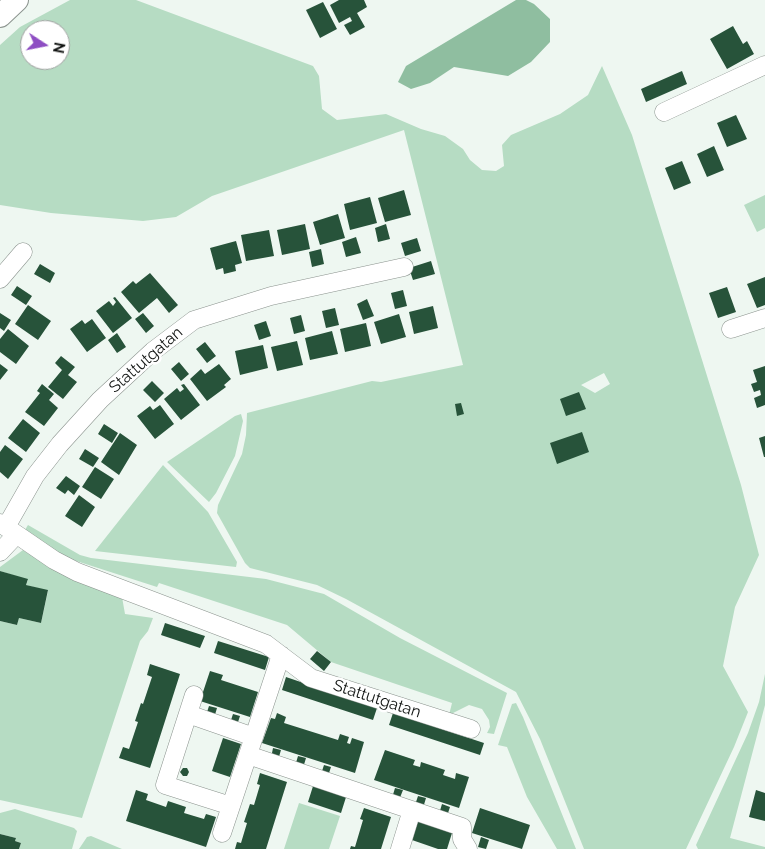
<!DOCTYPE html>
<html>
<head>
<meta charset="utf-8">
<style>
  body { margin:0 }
  #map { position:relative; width:765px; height:849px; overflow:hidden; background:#eef7f1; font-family:Raleway,sans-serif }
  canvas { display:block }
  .north { position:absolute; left:20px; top:20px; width:50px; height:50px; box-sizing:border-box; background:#fff; border:1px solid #9fa1a0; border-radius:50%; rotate:101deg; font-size:14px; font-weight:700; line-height:20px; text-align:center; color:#101311 }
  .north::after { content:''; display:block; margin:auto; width:18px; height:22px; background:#8e4ec3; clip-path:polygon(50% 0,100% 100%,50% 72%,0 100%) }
</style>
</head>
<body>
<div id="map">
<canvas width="765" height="849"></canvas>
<div class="north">N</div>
</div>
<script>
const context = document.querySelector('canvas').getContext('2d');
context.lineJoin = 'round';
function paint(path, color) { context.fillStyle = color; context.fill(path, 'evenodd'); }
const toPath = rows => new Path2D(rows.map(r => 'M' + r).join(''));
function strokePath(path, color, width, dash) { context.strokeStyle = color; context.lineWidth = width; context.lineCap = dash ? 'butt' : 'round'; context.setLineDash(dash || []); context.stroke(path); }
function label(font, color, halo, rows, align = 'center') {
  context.font = font + ' Raleway,sans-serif'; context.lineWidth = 5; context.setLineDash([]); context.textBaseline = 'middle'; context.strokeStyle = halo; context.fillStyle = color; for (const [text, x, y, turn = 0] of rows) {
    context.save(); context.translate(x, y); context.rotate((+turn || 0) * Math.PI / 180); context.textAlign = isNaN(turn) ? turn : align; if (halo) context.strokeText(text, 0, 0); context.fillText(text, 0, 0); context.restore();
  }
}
paint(toPath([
  [70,0,136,0,313,66,319,76,322,109,337,120,386,114,421,129,445,136,463,149,470,160,482,170,496,171,504,166,502,145,511,135,560,114,588,95,602,66,632,135,741,485,759,555,735,607,723,666,748,712,734,747,686,849,584,849,540,739,516,692,346,599,317,585,250,568,245,563,217,513,218,505,242,454,246,435,247,413,372,381,381,382,463,365,404,130,212,196,176,217,143,221,51,213,0,205,0,45,20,27],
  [30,30,60,30,60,60,30,60],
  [604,373,610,384,595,393,581,385],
  [765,195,765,228,757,232,744,205],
  [241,414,243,421,235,456,216,493,209,502,167,462,235,416],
  [163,465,208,512,237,562,236,567,95,551],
  [28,525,80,555,91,558,266,579,324,594,400,638,507,693,494,734,487,733,490,727,489,720,482,709,469,705,449,715,452,703,331,662,287,625,159,583,157,587,67,558,23,533],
  [23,550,46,565,122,597,125,614,153,618,148,631,140,641,82,818,0,800,0,621,17,625,19,618,41,623,48,591,26,585,28,580,0,571,0,567],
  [765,674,765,705,730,838,765,847,765,849,698,849,696,845,748,733,759,702],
  [516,703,523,717,576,849,557,849,527,797,507,747,498,745,512,704],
  [299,803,340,816,329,849,284,849],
  [15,809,74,828,77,831,72,849,19,849,21,843,15,841,16,838,0,834,0,813],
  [91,836,122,849,79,849,87,837]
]), '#b6dcc3');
paint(toPath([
  [516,0,526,0,534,4,550,19,550,42,531,62,508,76,454,67,430,83,411,89,398,82,406,66]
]), '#8fbea0');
paint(toPath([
  [339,0,364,0,367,7,357,13,365,27,350,35,344,25,352,21,350,17,339,23,330,5],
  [323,2,337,29,320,38,306,10],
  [733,26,743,44,747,41,754,54,727,69,710,39],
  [682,71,687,84,646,102,641,89],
  [736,115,747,139,727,147,717,123],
  [714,146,724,170,707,177,697,154],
  [682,161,691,183,674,190,665,168],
  [404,190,411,215,385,222,378,198],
  [370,197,377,223,350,230,344,204],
  [338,214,345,238,320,245,313,222],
  [305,224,310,249,282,255,277,230],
  [386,224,390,239,378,242,375,228],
  [269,230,274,256,246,261,241,235],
  [356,237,361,253,346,257,342,242],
  [417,238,421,251,405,256,401,243],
  [236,241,242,263,235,265,236,271,224,274,223,268,216,270,210,248],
  [321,249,324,264,312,267,309,252],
  [431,261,435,274,413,280,409,268],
  [40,264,55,273,50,283,34,274],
  [150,273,178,305,169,313,157,298,139,313,121,292,133,281,136,284],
  [765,277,765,305,757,308,747,284],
  [17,286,32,296,26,305,11,295],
  [727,287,736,312,718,318,709,293],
  [403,290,407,306,395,309,391,293],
  [115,297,132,318,113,333,96,311,109,301,113,306,116,302,113,298],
  [367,299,374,316,363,320,357,304],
  [28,305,51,321,38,340,15,324],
  [433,306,438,328,414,334,409,312],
  [335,308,339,325,326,328,322,311],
  [0,313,11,320,4,331,0,328],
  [143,313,154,326,146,333,135,319],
  [399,314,406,337,381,344,374,322],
  [301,315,305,331,294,334,290,318],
  [92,319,106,338,87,352,70,329,82,320,85,324],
  [266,321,271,336,259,340,254,325],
  [366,323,371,346,345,352,340,329],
  [8,329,29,346,16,364,0,352,0,339],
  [332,331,338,354,310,360,305,338],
  [117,333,126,347,117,353,108,340],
  [297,341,303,365,277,371,271,347],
  [205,342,216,356,207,363,196,349],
  [263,345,268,368,240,375,235,351],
  [61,356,75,367,68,375,77,382,63,399,48,387,62,370,55,363],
  [179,362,189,374,181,381,171,369],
  [0,364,8,370,0,380],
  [219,364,231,379,224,385,226,387,207,401,190,379,201,369,205,374],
  [765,366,765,405,757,408,754,398,761,395,760,390,754,392,751,384,757,382,753,370],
  [152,381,164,393,155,402,143,390],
  [42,384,54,394,49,400,58,408,44,426,25,412,40,393,37,391],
  [184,384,200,405,181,420,164,399,177,388,180,392,184,389,181,385],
  [579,392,586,409,566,416,560,399],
  [461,403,464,414,457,416,455,404],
  [160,405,174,424,155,439,137,416,150,406,153,410],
  [23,419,40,433,26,452,8,438],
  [104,424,118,433,112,443,98,434],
  [582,432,589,452,557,464,550,443],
  [120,433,137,445,119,475,101,462],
  [765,436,765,457,764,457,759,438],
  [5,445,23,459,8,479,0,472,0,452],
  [85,449,99,458,93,467,79,459],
  [95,467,114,479,101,499,82,487],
  [66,476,80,486,74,495,68,490,65,494,56,488],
  [79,495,95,507,82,527,65,516],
  [0,571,28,579,26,585,48,590,41,623,19,618,17,625,0,621],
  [165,623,205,636,200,648,161,635],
  [218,641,269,657,265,670,214,653],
  [317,651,331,662,324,671,310,659],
  [150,664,180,674,150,768,119,758,123,747,129,749,138,722,135,721,141,703,143,704,152,677,147,675],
  [210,671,223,675,221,680,258,692,250,717,200,701],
  [286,677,377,708,373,720,282,690],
  [209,706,217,708,214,718,206,715],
  [277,713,286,717,284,723,338,740,340,734,349,737,347,743,350,744,352,738,364,742,355,773,262,743,271,718,275,719],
  [393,713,484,743,480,755,389,725],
  [233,714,240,716,237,725,230,723],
  [223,738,241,744,230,777,212,771],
  [273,748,281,750,278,760,271,758],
  [385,750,415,760,413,765,420,767,421,762,445,770,443,775,455,779,456,773,469,777,459,808,374,780],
  [298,756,306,758,303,768,295,766],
  [324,765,331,767,328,776,321,774],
  [183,768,187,768,189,772,187,776,183,776,180,772],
  [260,773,287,782,266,849,235,849,237,842,241,843,247,823,244,822,250,804,254,805,260,785,257,784],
  [314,783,347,794,341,813,308,802],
  [395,788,403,790,399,800,392,798],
  [136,790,148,794,146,800,166,807,168,801,186,807,184,813,204,819,206,814,216,817,206,847,126,821],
  [756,790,765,793,765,821,749,817],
  [418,796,426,798,423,808,415,805],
  [442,804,450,807,447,816,439,814],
  [364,808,391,817,381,849,350,849,351,846,355,847,363,820,360,819],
  [480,808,530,825,522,849,472,833],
  [418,821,452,833,447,849,438,849,412,840],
  [0,834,16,838,15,841,21,843,19,849,0,849],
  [481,837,489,840,486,849,478,847]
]), '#27533a');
const minor = toPath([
  [664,112,765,65],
  [0,279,23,252],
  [731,329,765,318],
  [0,523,54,560,77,572,266,644,311,678,471,729],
  [6,527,35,476,60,444,100,400,153,351,194,320,271,296,404,267],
  [0,552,16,535],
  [194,695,165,785,231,806,281,655],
  [188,714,254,737],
  [248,755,462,827,462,839,468,849],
  [222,833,231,806],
  [400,849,412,810]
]);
const tertiary = toPath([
  [0,16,17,0]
]);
strokePath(minor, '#8b938e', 19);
strokePath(tertiary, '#8b938e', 24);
strokePath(minor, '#fff', 18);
strokePath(tertiary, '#fff', 22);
label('16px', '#101311', '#fff', [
  ["Stattutgatan",146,360,-41],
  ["Stattutgatan",377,699,18]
]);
</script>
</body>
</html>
